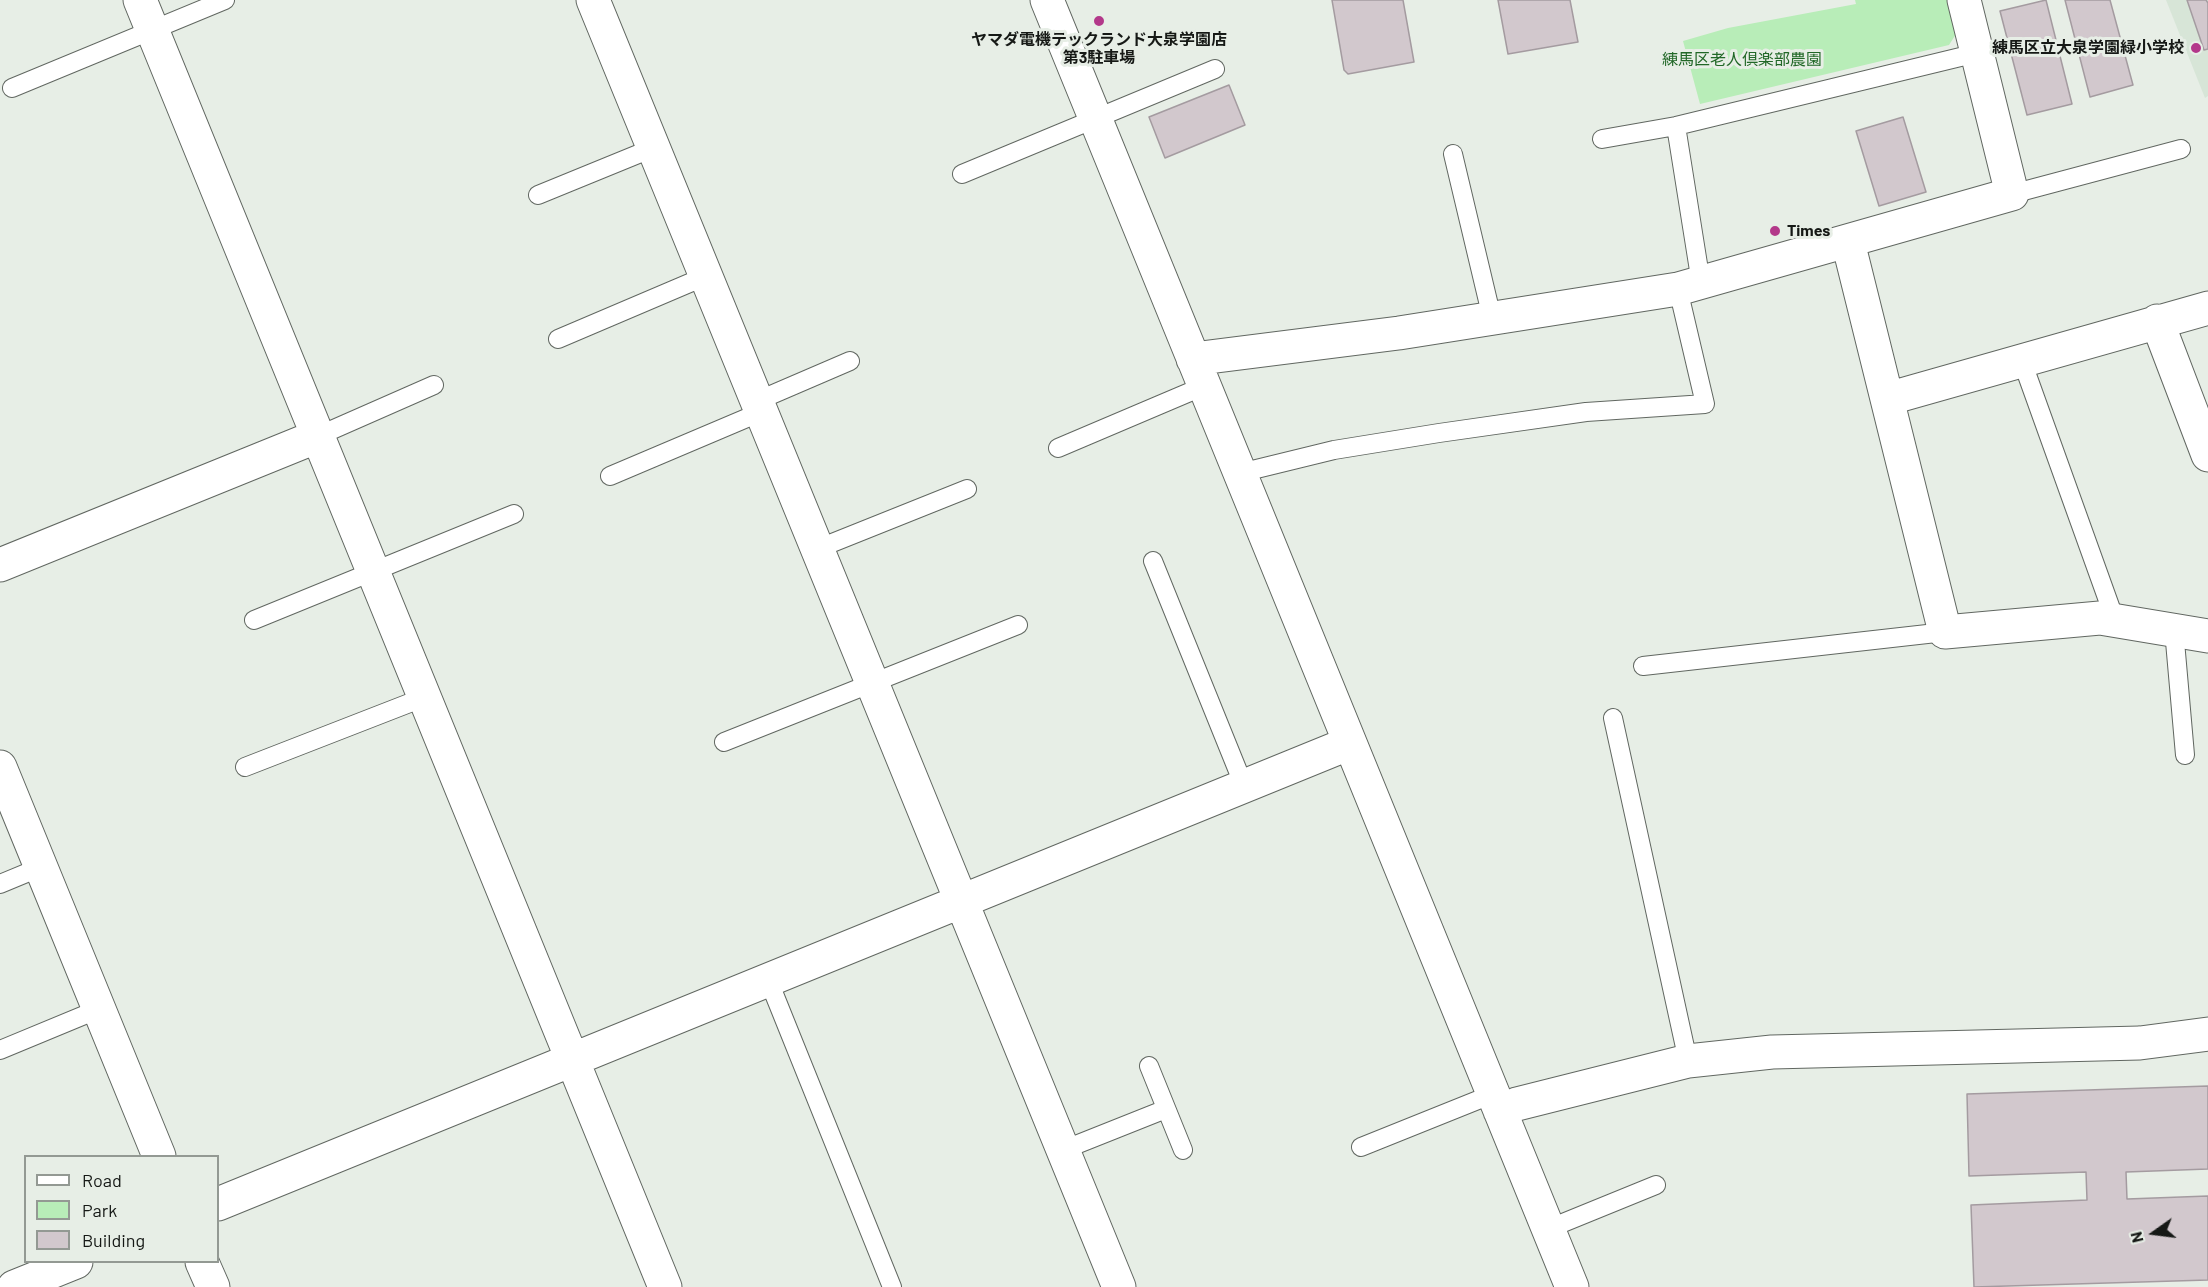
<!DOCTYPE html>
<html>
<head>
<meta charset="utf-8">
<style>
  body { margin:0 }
  #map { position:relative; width:2208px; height:1287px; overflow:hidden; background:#e7eee6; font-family:Barlow,sans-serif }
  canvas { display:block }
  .legend { position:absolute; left:24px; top:1155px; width:195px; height:108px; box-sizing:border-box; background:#e7eee6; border:2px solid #939993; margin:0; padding:8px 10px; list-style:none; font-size:18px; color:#161916 }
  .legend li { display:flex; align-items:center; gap:12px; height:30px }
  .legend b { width:30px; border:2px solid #939993 }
  .north { position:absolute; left:2124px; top:1203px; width:60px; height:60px; -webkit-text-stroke:4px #e7eee6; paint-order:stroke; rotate:256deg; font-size:16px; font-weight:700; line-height:24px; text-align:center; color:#161916 }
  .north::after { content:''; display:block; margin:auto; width:21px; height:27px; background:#161916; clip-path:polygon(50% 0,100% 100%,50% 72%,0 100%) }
</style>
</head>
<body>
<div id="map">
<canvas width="2208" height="1287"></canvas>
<ul class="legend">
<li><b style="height:8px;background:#fff"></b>Road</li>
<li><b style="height:16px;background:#b8edb8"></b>Park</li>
<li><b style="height:16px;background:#d2c8cd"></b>Building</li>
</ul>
<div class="north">N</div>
</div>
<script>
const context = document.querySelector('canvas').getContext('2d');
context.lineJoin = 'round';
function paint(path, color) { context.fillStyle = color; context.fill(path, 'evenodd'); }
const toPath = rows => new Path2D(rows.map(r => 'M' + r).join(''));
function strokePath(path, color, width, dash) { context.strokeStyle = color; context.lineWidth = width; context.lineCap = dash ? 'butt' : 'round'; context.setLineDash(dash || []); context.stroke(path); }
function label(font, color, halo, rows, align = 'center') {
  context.font = font + ' Barlow,"Noto Sans JP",sans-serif'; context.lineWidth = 6; context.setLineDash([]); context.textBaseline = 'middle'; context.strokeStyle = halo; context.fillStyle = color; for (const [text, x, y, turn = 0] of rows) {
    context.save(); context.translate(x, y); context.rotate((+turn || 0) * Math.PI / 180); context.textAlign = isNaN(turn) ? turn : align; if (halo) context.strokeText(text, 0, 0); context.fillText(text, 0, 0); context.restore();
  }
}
paint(toPath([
  [2166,0,2208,0,2208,96,2205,98]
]), '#d7e5d7');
paint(toPath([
  [1855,0,1950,0,1958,31,1949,45,1700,104,1683,41,1728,28,1856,4]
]), '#b8edb8');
const building = toPath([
  [1332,0,1403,0,1414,62,1348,74,1344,70,1332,0],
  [1498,0,1570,0,1578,42,1508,54,1498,0],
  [2046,0,2072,104,2027,115,2000,11,2046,0],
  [2065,0,2110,0,2133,85,2090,97,2065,0],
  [2187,0,2206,0,2208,3,2208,49,2204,50,2187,0],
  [1229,85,1245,125,1165,158,1149,117,1229,85],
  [1903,117,1926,192,1879,206,1856,131,1903,117],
  [2208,1086,2208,1169,2126,1172,2127,1199,2208,1196,2208,1280,1974,1287,1971,1205,2087,1200,2086,1172,1969,1176,1967,1094,2208,1086]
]);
paint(building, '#d2c8cd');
strokePath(building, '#a49ba0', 1.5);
const lane = toPath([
  [12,88,225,0],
  [1676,126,1701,283],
  [1602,139,1676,126,1977,53],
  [1453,154,1492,318],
  [962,174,1215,69],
  [2012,194,2181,149],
  [538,195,653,148],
  [558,339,706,276],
  [2022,361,2115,620],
  [757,401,850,361],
  [318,436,434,385],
  [1058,448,1204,386],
  [1240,473,1334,450,1439,433,1586,412,1705,404,1678,289],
  [610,476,761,412],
  [817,549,967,489],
  [1153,561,1244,786],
  [254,620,514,514],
  [2174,630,2185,755],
  [1643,666,1945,632],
  [1613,718,1688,1061],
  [724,742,1018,625],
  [245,767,425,697],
  [0,884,41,867],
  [768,979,892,1287],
  [0,1050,99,1009],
  [1149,1066,1183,1150],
  [1361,1147,1493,1094],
  [1063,1150,1166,1109],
  [1548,1229,1656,1185]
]);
const street = toPath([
  [140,0,665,1287],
  [593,0,1119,1287],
  [1047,0,1572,1287],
  [1848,242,1945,632,2100,618,2208,636],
  [2157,321,2208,455],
  [1193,359,1399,333,1678,289,2012,194,1964,0],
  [1887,399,2208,308],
  [0,565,318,436],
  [0,767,159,1156],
  [1500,1111,1517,1104,1688,1061,1772,1052,2140,1043,2208,1034],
  [218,1204,1350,743],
  [202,1262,213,1287],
  [14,1287,76,1262]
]);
strokePath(lane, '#616761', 20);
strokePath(street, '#616761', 35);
strokePath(lane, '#fff', 18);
strokePath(street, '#fff', 33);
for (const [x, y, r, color] of [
  [1099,21,6,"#b3388a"],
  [2196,48,6,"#b3388a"],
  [1775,231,6,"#b3388a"]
]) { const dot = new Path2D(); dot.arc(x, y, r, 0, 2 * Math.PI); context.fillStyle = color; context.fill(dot); strokePath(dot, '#e7eee6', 2); }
label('bold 16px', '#161916', '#e7eee6', [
  ["ヤマダ電機テックランド大泉学園店",1099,40],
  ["第3駐車場",1099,58],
  ["練馬区立大泉学園緑小学校",2184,48,"right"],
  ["Times",1787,231,"left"]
]);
label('16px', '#226828', '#e7eee6', [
  ["練馬区老人倶楽部農園",1742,60]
]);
</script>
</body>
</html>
